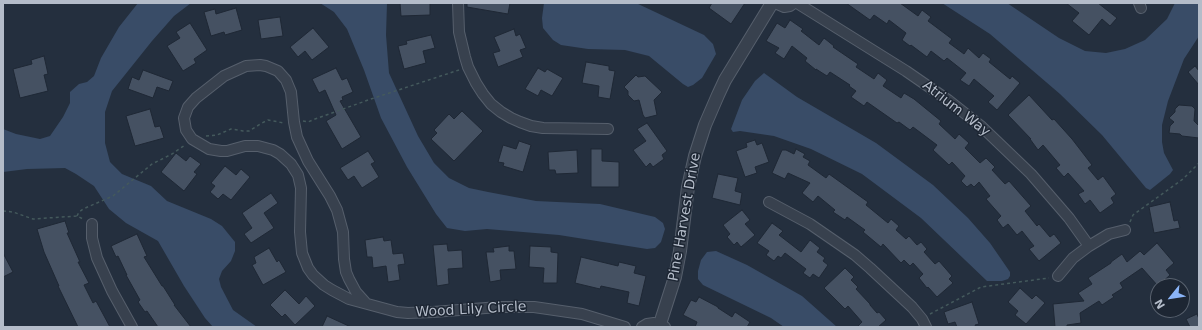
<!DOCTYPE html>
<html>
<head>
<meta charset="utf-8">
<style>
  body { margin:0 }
  #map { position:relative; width:1202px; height:330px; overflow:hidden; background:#242f3e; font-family:"DejaVu Sans",sans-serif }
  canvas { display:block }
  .frame { position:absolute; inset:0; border:4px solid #b4bcc9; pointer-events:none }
  .north { position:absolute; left:1150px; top:278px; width:40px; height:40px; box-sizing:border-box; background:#1d2633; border:1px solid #59626f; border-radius:50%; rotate:240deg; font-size:11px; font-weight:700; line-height:16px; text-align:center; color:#b4bcc9 }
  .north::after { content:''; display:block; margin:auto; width:14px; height:18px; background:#8ab4f8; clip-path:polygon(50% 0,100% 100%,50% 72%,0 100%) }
</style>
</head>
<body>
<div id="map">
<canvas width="1202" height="330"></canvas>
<div class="frame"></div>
<div class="north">N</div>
</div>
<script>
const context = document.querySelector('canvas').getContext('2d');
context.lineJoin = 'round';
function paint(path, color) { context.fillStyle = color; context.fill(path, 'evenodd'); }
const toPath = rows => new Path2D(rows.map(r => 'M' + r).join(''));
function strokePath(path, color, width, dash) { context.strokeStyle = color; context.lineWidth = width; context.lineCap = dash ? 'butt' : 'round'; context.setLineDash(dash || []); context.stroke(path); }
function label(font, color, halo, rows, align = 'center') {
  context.font = font + ' "DejaVu Sans",sans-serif'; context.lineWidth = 3; context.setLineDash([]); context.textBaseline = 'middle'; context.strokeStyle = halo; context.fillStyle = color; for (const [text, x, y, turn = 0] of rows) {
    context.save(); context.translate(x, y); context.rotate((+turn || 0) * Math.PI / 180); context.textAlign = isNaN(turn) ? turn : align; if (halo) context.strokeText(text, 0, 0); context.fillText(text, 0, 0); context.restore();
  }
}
paint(toPath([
  [138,3,191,3,174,16,152,41,112,91,105,112,105,143,110,162,122,174,151,186,167,201,211,219,222,226,235,242,235,251,231,261,222,271,219,279,221,287,233,310,257,327,213,327,205,318,184,286,158,241,126,223,109,209,94,186,76,174,65,168,27,169,3,172,3,129,16,134,40,139,50,136,63,117,70,103,70,92,79,84,87,82,94,76,101,58,119,27],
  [320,3,387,3,386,35,389,73,418,136,434,163,449,178,469,188,488,192,536,201,600,204,655,217,663,223,665,229,661,242,655,248,647,249,559,235,487,229,465,231,447,228,436,214,407,167,381,118,364,70,347,29,334,12],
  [544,3,636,3,704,35,713,44,716,54,702,78,693,85,688,87,683,84,649,56,625,50,588,49,561,45,553,40,543,28,542,18],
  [942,3,1007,3,1059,38,1085,51,1106,53,1125,49,1145,40,1167,19,1175,3,1199,3,1199,36,1184,59,1168,101,1162,125,1162,142,1164,153,1173,170,1170,174,1150,190,1146,188,1102,135,1060,94,990,34],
  [764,73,797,97,876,143,933,185,968,218,990,243,1010,272,1010,276,1008,279,1002,281,987,281,921,218,862,174,811,149,774,136,740,131,733,132,731,129,742,100,755,81],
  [716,251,747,265,802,296,837,327,784,327,771,318,703,285,698,279,698,271,701,260,707,252]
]), '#394c67');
const building = toPath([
  [400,3,430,3,430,15,401,16,400,3],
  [467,3,510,3,508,14,467,7,467,3],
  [712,3,745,3,731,24,709,8,712,3],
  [846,3,900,3,918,16,922,10,931,17,928,21,952,39,949,43,964,54,968,48,979,58,983,53,991,59,989,62,1010,79,1012,76,1020,83,997,110,988,102,994,96,974,79,969,86,960,80,966,73,947,58,944,61,931,51,927,57,911,45,910,46,902,40,906,33,889,20,887,24,874,15,870,20,846,3],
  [1066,3,1098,3,1117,18,1110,26,1102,19,1089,35,1072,21,1079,13,1066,3],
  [236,8,242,30,225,35,224,32,211,36,204,12,215,9,216,14,236,8],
  [280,17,283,36,261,39,258,20,280,17],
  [790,20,803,29,801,31,819,45,824,38,834,46,833,47,858,64,856,67,874,79,878,73,887,80,883,86,901,98,904,93,914,99,941,121,939,124,955,139,959,134,969,143,965,148,980,163,986,158,995,167,992,170,1005,184,1009,181,1031,206,1025,211,1037,226,1039,224,1050,237,1054,234,1061,243,1039,261,1029,249,1034,246,1022,231,1017,235,1008,224,1003,228,997,220,1001,216,986,199,990,196,979,182,974,187,971,184,967,187,961,181,965,176,952,162,949,165,933,150,937,145,913,127,910,130,899,122,897,123,867,102,864,106,851,97,856,91,849,86,850,85,830,72,827,76,816,69,816,70,805,61,807,58,792,46,784,59,775,53,779,48,766,41,777,23,785,28,790,20],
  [190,23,207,50,194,59,196,63,183,71,167,46,180,38,176,32,190,23],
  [313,28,329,47,312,60,305,51,298,57,290,47,313,28],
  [514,29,516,36,520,34,526,48,520,50,523,57,498,67,493,53,500,51,494,37,514,29],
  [431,35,435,48,423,51,426,63,404,69,398,46,407,44,406,41,431,35],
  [44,56,48,74,44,75,48,91,20,98,13,69,32,64,31,60,44,56],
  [586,62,609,66,609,70,615,71,610,99,598,97,599,86,582,83,586,62],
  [1195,66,1199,71,1199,85,1188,72,1195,66],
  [336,68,342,80,347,78,353,92,342,97,343,100,340,101,361,137,342,149,326,121,336,115,325,90,319,93,312,79,336,68],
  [538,68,545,72,547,69,563,78,552,96,541,90,538,96,525,89,538,68],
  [143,70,173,81,169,91,157,87,153,98,128,89,132,77,139,80,143,70],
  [636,75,638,77,645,76,662,92,654,100,657,115,645,118,643,115,639,100,634,101,628,95,628,91,624,87,636,75],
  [1029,95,1052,120,1054,119,1072,139,1092,165,1088,168,1098,180,1103,176,1116,194,1111,198,1114,203,1100,213,1090,200,1085,204,1078,194,1084,191,1068,173,1064,177,1056,168,1060,165,1043,145,1038,150,1030,139,1031,139,1008,115,1029,95],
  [1179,105,1192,106,1195,109,1194,121,1199,126,1199,138,1182,136,1180,134,1169,133,1170,126,1174,122,1169,118,1175,112,1175,109,1179,105],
  [150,109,155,127,160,126,164,138,135,146,126,116,150,109],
  [462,111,483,131,454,161,431,139,437,133,434,130,449,114,454,119,462,111],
  [647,123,667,151,662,155,664,159,653,167,650,163,646,167,633,150,646,141,637,129,647,123],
  [755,140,757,145,762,143,769,162,755,167,757,173,745,177,736,151,747,147,746,143,755,140],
  [519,141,531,145,523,172,503,166,504,163,498,162,503,145,516,149,519,141],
  [591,149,602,149,602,161,619,162,619,187,591,187,591,149],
  [796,149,805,154,803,157,810,161,808,165,826,178,829,174,868,202,866,205,888,223,891,219,899,226,896,230,906,239,909,236,917,245,921,242,927,249,924,252,935,264,939,261,952,276,949,279,953,283,937,297,928,287,927,288,919,278,923,274,913,263,910,266,904,260,901,263,883,244,881,247,863,232,865,230,847,217,845,220,833,212,835,210,818,196,813,202,802,193,810,183,788,173,785,179,772,173,782,150,786,150,794,154,796,149],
  [577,150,578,173,556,174,555,170,549,170,548,152,577,150],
  [368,151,375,162,371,164,379,177,362,188,354,176,348,180,340,168,368,151],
  [176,153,186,161,190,156,201,164,194,172,197,174,184,191,161,172,176,153],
  [225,166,236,175,241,169,250,177,231,200,223,194,218,199,210,192,215,186,211,183,225,166],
  [718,174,738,178,735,191,742,193,740,205,712,198,718,174],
  [271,193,278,203,264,213,274,228,251,243,244,234,252,228,242,213,271,193],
  [1170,202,1174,221,1178,220,1180,228,1154,233,1149,207,1170,202],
  [742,210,750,220,745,224,755,235,741,247,737,242,734,245,727,237,730,234,723,225,742,210],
  [65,221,69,233,67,233,80,262,78,262,89,283,84,285,93,303,96,301,110,327,78,327,58,286,59,286,44,252,37,229,65,221],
  [772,223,783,231,779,235,801,252,810,240,820,248,817,252,825,258,823,261,828,265,819,278,813,274,810,278,803,273,806,269,785,253,781,258,778,256,774,261,766,255,769,251,757,243,772,223],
  [137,234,147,256,144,257,162,286,163,286,175,305,174,305,191,327,158,327,147,311,145,312,138,302,140,300,126,275,127,275,118,256,116,257,111,246,137,234],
  [383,237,384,241,391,240,393,254,403,253,405,264,398,265,400,280,388,282,386,266,373,268,372,257,367,257,365,240,383,237],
  [1157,243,1174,263,1166,270,1170,275,1158,286,1142,268,1120,283,1123,288,1112,295,1114,297,1102,305,1099,301,1080,313,1081,323,1067,325,1067,327,1055,327,1053,304,1084,301,1078,293,1092,284,1088,278,1111,263,1111,262,1122,254,1127,262,1140,251,1144,255,1157,243],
  [447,244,448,251,462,250,463,268,448,269,449,284,437,286,433,245,447,244],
  [509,246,509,251,514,251,516,269,500,270,501,280,490,282,486,252,494,252,493,248,509,246],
  [530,246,551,247,551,252,558,253,557,283,543,283,544,268,529,267,530,246],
  [269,248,277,262,279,260,286,272,263,285,252,265,256,263,254,257,269,248],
  [3,253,13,272,3,277,3,253],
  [581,257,618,266,619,262,636,266,634,273,646,276,639,306,627,303,629,292,601,286,600,289,575,283,581,257],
  [845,268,854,277,851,280,858,287,856,289,870,304,870,305,877,313,879,312,886,320,878,327,857,327,862,322,848,306,845,309,824,288,845,268],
  [1020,288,1032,299,1036,295,1045,303,1026,324,1015,315,1018,311,1008,302,1020,288],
  [285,290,299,304,306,296,315,306,295,325,285,314,282,317,270,305,285,290],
  [699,297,718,307,718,308,732,317,735,312,750,322,747,327,695,327,697,322,683,315,691,300,696,302,699,297],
  [972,302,979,324,975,325,976,327,957,327,955,322,948,324,944,312,972,302],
  [1197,314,1199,319,1199,327,1190,327,1186,319,1197,314],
  [327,316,351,327,322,327,327,316]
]);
paint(building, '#455162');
strokePath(building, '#1f2835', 1);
const minor = toPath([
  [458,3,459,32,465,57,468,67,476,83,483,94,491,104,501,112,511,118,520,122,531,126,543,128,608,129],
  [775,3,784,7,790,6,794,3],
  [797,3,906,71,948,100,982,127,1031,174,1069,218,1089,246,1073,258,1058,276],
  [1139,3,1141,8],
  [769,202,810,224,855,255,870,268,912,307,922,319,926,327],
  [92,224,92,238,97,258,112,291,132,327],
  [1089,246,1109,234,1125,230],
  [365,302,356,292,349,279,346,272,344,259,343,232,337,210,330,196,308,161,297,137,294,122,291,92,286,80,278,71,266,66,260,65,246,66,224,76,196,98,188,107,184,118,186,130,192,139,209,149,221,151,227,151,245,146,258,146,273,150,280,154,291,164,298,175,301,188,300,232,302,253,308,268,313,275,324,285,332,290,349,299,397,312,408,313,433,312,499,307,534,307,582,314,625,327],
  [642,327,647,324,654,323,665,327]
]);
const tertiary = toPath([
  [659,327,675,277,680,251,688,187,695,156,705,125,718,95,725,80,772,3]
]);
strokePath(minor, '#565f6c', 12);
strokePath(tertiary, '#565f6c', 14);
strokePath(toPath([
  [303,121,308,122,315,119,371,99,459,70],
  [206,136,217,135,231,129,243,131,249,131,262,123,268,120,284,123],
  [3,211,13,212,33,219,77,216,83,219],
  [77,216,79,212,83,209,113,196,152,164,172,154,185,145],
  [1130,222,1133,215,1183,179,1199,163],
  [930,314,981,287,1049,278]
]), '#44595c', 1.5, [3, 3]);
strokePath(minor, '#38414e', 10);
strokePath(tertiary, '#38414e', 12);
label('14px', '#b4bcc9', '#1d2633', [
  ["Atrium Way",956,109,38],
  ["Pine Harvest Drive",685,217,-80],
  ["Wood Lily Circle",471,310,-3]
]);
</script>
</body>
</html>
